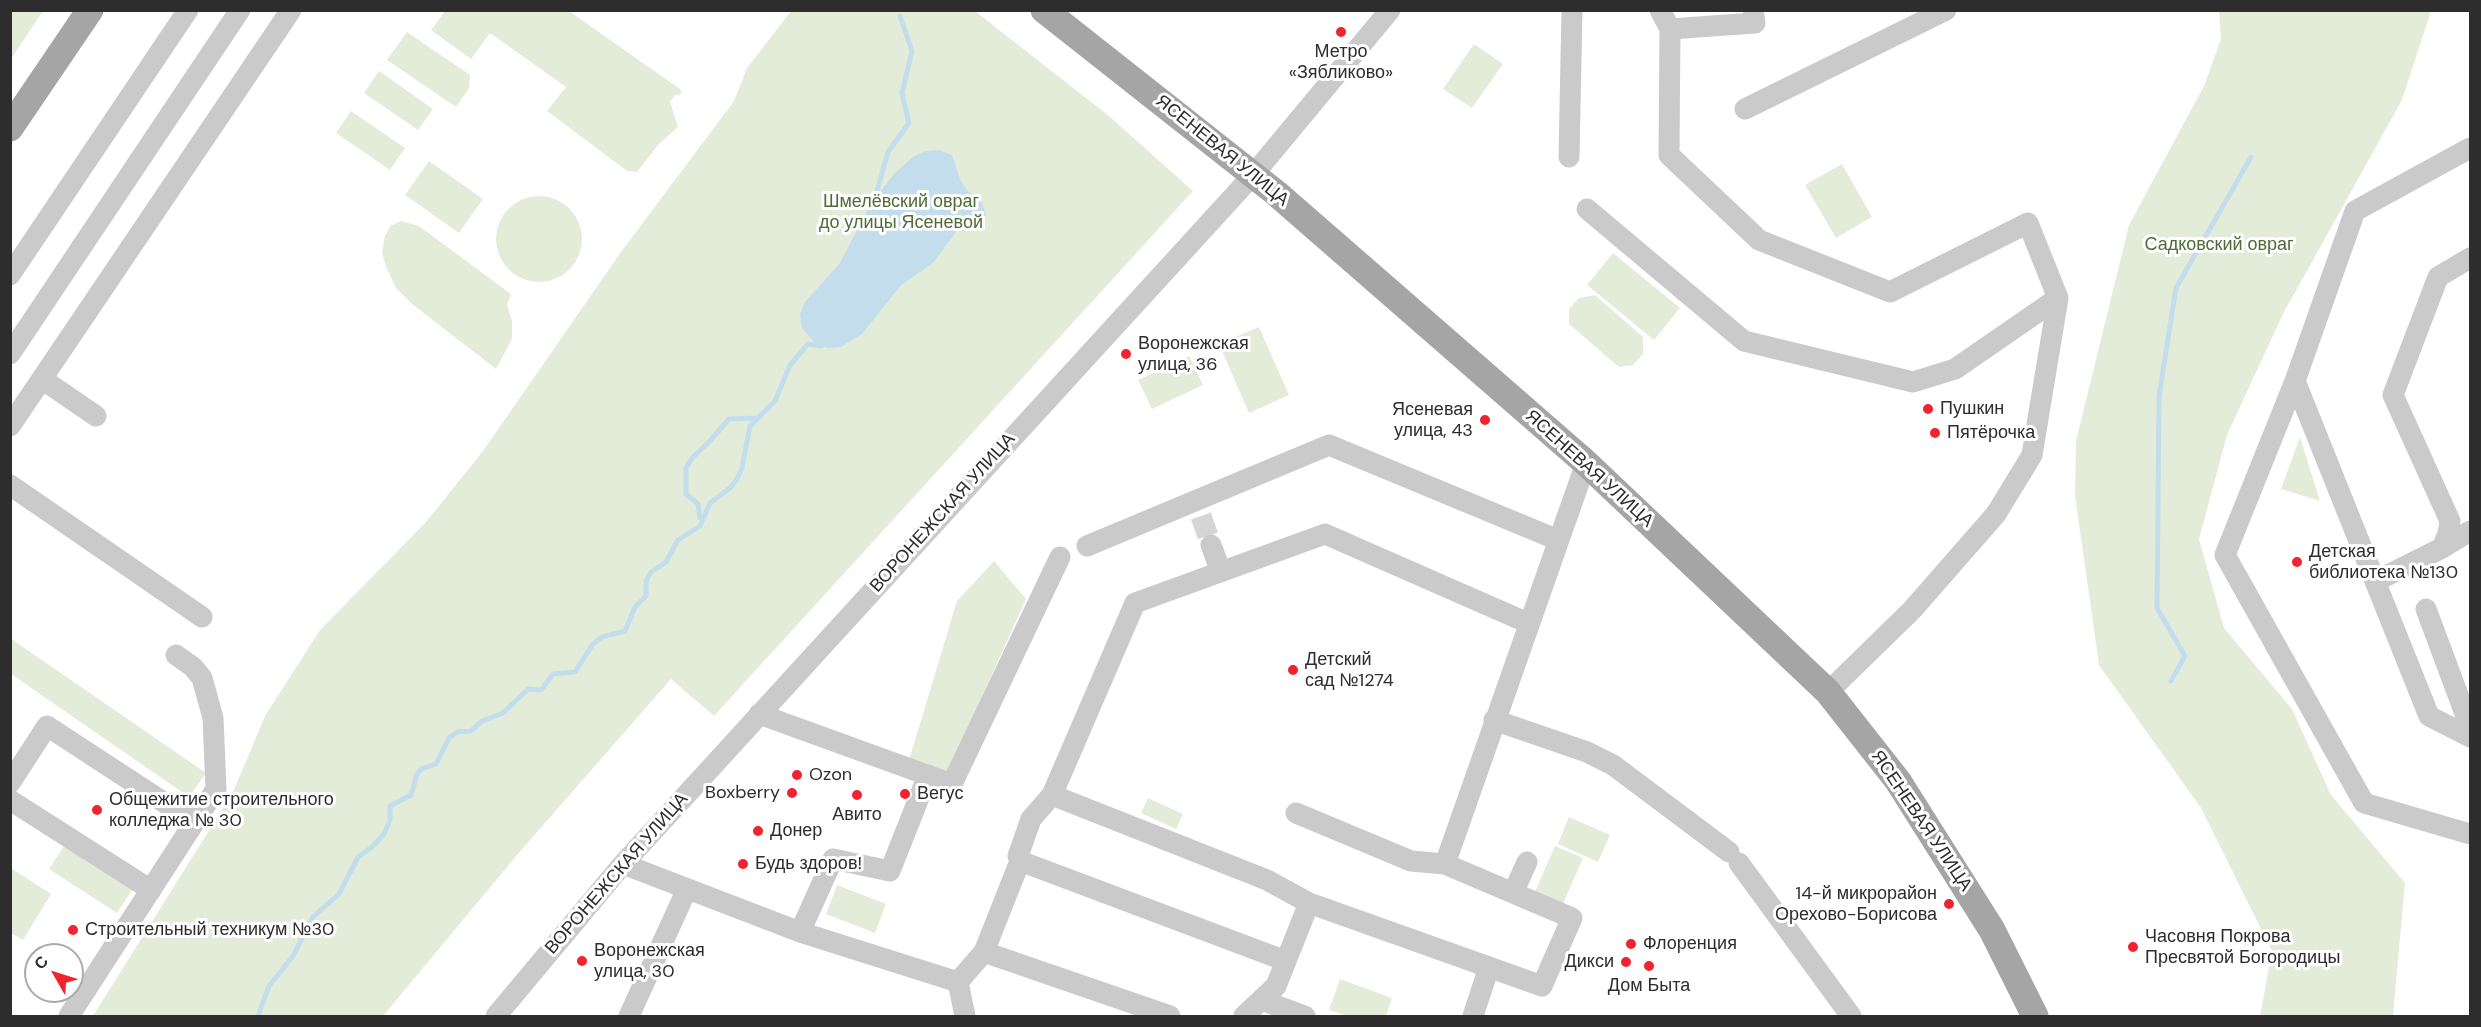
<!DOCTYPE html>
<html>
<head>
<meta charset="utf-8">
<style>
  body { margin:0 }
  #map { position:relative; width:2481px; height:1027px; overflow:hidden; background:#fff; font-family:"DM Sans",sans-serif }
  canvas { display:block }
  .frame { position:absolute; inset:0; border:12px solid #2d2d2d; pointer-events:none }
  .north { position:absolute; left:24px; top:943px; width:60px; height:60px; box-sizing:border-box; background:#fff; border:2px solid #ababab; border-radius:50%; rotate:309deg; font-size:16px; font-weight:700; line-height:24px; text-align:center; color:#2d2d2d }
  .north::after { content:''; display:block; margin:auto; width:21px; height:27px; background:#f0232f; clip-path:polygon(50% 0,100% 100%,50% 72%,0 100%) }
</style>
</head>
<body>
<div id="map">
<canvas width="2481" height="1027"></canvas>
<div class="frame"></div>
<div class="north">С</div>
</div>
<script>
const context = document.querySelector('canvas').getContext('2d');
context.lineJoin = 'round';
function paint(path, color) { context.fillStyle = color; context.fill(path, 'evenodd'); }
const toPath = rows => new Path2D(rows.map(r => 'M' + r).join(''));
function strokePath(path, color, width, dash) { context.strokeStyle = color; context.lineWidth = width; context.lineCap = dash ? 'butt' : 'round'; context.setLineDash(dash || []); context.stroke(path); }
function label(font, color, halo, rows, align = 'center') {
  context.font = font + ' "DM Sans",sans-serif'; context.lineWidth = 6; context.setLineDash([]); context.textBaseline = 'middle'; context.strokeStyle = halo; context.fillStyle = color; for (const [text, x, y, turn = 0] of rows) {
    context.save(); context.translate(x, y); context.rotate((+turn || 0) * Math.PI / 180); context.textAlign = isNaN(turn) ? turn : align; if (halo) context.strokeText(text, 0, 0); context.fillText(text, 0, 0); context.restore();
  }
}
paint(toPath([
  [11,10,43,11,11,59,10,11],
  [445,11,569,11,680,89,682,94,675,95,670,102,678,127,658,145,637,172,627,171,547,111,566,87,490,33,471,59,431,30],
  [791,11,975,11,1109,116,1193,191,714,716,671,679,517,855,383,1016,93,1016,233,792,265,716,320,630,426,522,483,451,621,252,734,101,747,68],
  [2219,11,2431,11,2402,100,2283,314,2227,435,2199,539,2224,628,2292,709,2331,795,2405,883,2393,1016,2260,1016,2272,951,2201,808,2099,665,2075,496,2076,441,2129,225,2204,86,2221,39],
  [407,32,470,75,469,88,456,107,387,60],
  [1474,44,1503,64,1472,108,1443,89],
  [379,71,433,109,418,130,364,93],
  [351,111,405,148,390,170,336,133],
  [429,161,483,199,459,233,405,195],
  [1842,164,1872,217,1836,238,1805,185],
  '496 239a43 43 0 1 1 86 0a43 43 0 1 1-86 0Z',
  [401,221,419,226,511,294,507,304,512,321,512,339,496,369,412,304,396,288,386,267,382,252,385,236,390,226],
  [1613,253,1680,308,1654,340,1587,285],
  [1595,295,1643,337,1643,354,1633,365,1619,367,1569,324,1569,309,1579,298],
  [1259,327,1289,395,1249,413,1219,344],
  [1189,356,1203,385,1152,409,1138,380],
  [2300,437,2320,501,2281,489],
  [994,561,1026,599,947,774,909,760,957,601],
  [10,638,206,773,189,797,11,674],
  [1148,798,1183,814,1176,829,1141,813],
  [1569,817,1610,835,1598,862,1558,844],
  [68,840,136,884,117,913,49,869],
  [1555,846,1583,858,1562,906,1534,894],
  [11,868,51,894,23,940,11,933],
  [837,885,886,904,875,933,826,914],
  [1340,979,1392,998,1386,1016,1347,1016,1329,1010]
]), '#e3ecd9');
paint(toPath([
  [939,150,952,155,960,179,967,190,982,203,986,215,976,223,961,225,933,263,901,285,862,334,841,347,828,348,816,344,802,328,800,314,805,302,840,263,871,203,895,173,914,156,926,151]
]), '#c4dded');
strokePath(toPath([
  [875,198,888,152,909,123,902,93,912,51,900,16],
  [700,518,698,504,686,494,686,468,692,458,710,441,729,419,757,418],
  [2171,681,2185,656,2157,608,2159,396,2176,288,2251,157],
  [258,1016,269,986,293,956,313,917,339,894,358,857,372,847,384,834,390,820,390,806,411,795,417,774,421,769,436,764,449,738,457,732,471,731,482,721,503,713,528,689,541,690,553,674,575,672,593,644,602,637,625,631,635,607,646,596,646,581,651,572,666,562,678,540,700,526,710,503,730,488,737,479,742,468,750,426,775,401,790,365,808,344,822,346]
]), '#c4dded', 5);
strokePath(toPath([
  [1201,516,1211,545]
]), '#d5d5d5', 21, [21, 10]);
strokePath(toPath([
  [1660,10,1670,29,1755,23,1753,10],
  [1670,29,1669,155,1759,240,1890,292,2028,223,2058,298,2032,455,1996,514,1912,610,1828,692],
  [1745,109,1946,10],
  [2470,148,2355,211,2295,381,2429,716,2470,737],
  [1569,157,1572,10],
  [1587,209,1744,341,1913,382,1955,369,2058,298],
  [10,275,188,10],
  [10,354,240,10],
  [42,379,96,416],
  [2295,381,2225,555,2364,803,2470,834],
  [10,426,291,10],
  [10,485,202,617],
  [1211,545,1221,572],
  [1087,546,1329,445,1558,540],
  [2442,548,2470,531],
  [2376,581,2442,548,2448,534,2450,521,2393,395,2438,277,2470,258],
  [2426,609,2470,727],
  [759,714,952,784,1060,557],
  [1494,720,1587,752,1613,765,1729,852],
  [10,783,47,726,194,822],
  [1052,795,1135,603,1325,534,1528,623],
  [10,800,151,890],
  [1296,813,1411,861,1445,864],
  [1739,863,1851,1016],
  [623,864,800,932,833,859,890,871,928,775],
  [1513,893,1527,862],
  [800,932,958,982,965,1016],
  [984,952,1020,861],
  [1286,961,1020,861,1018,856,1031,819,1052,795,1267,880,1309,903],
  [958,982,984,952,1170,1016],
  [1261,1000,1305,1016],
  [69,1016,216,789,213,718,202,678,193,667,176,655],
  [496,1016,623,864,1253,175,1390,10],
  [629,1016,687,889],
  [1244,1016,1276,986,1309,903,1542,986,1572,918,1445,864,1586,463],
  [1473,1016,1489,967]
]), '#cacaca', 21);
strokePath(toPath([
  [1044,10,1276,193,1586,463,1828,692,1898,781,1992,930,2035,1016],
  [10,128,90,10]
]), '#a5a5a5', 27);
for (const [x, y, r, color] of [
  [1341,32,6,"#f0232f"],
  [1126,354,6,"#f0232f"],
  [1928,409,6,"#f0232f"],
  [1485,420,6,"#f0232f"],
  [1935,433,6,"#f0232f"],
  [2297,562,6,"#f0232f"],
  [1293,670,6,"#f0232f"],
  [797,775,6,"#f0232f"],
  [792,793,6,"#f0232f"],
  [905,794,6,"#f0232f"],
  [857,795,6,"#f0232f"],
  [97,810,6,"#f0232f"],
  [758,831,6,"#f0232f"],
  [743,864,6,"#f0232f"],
  [1949,904,6,"#f0232f"],
  [73,930,6,"#f0232f"],
  [1631,944,6,"#f0232f"],
  [2133,947,6,"#f0232f"],
  [582,961,6,"#f0232f"],
  [1626,962,6,"#f0232f"],
  [1649,966,6,"#f0232f"]
]) { const dot = new Path2D(); dot.arc(x, y, r, 0, 2 * Math.PI); context.fillStyle = color; context.fill(dot); strokePath(dot, '#fff', 2); }
label('18px', '#2d2d2d', '#fff', [
  ["Метро",1341,52,"center"],
  ["«Зябликово»",1341,73,"center"],
  ["Воронежская",1138,344],
  ["улица, 36",1138,365],
  ["Пушкин",1940,409],
  ["Ясеневая",1473,410,"right"],
  ["улица, 43",1473,431,"right"],
  ["Пятёрочка",1947,433],
  ["Детская",2309,552],
  ["библиотека №130",2309,573],
  ["Детский",1305,660],
  ["сад №1274",1305,681],
  ["Ozon",809,775],
  ["Boxberry",780,793,"right"],
  ["Вегус",917,794],
  ["Общежитие строительного",109,800],
  ["колледжа № 30",109,821],
  ["Авито",857,815,"center"],
  ["Донер",770,831],
  ["Будь здоров!",755,864],
  ["14-й микрорайон",1937,894,"right"],
  ["Орехово-Борисова",1937,915,"right"],
  ["Строительный техникум №30",85,930],
  ["Часовня Покрова",2145,937],
  ["Пресвятой Богородицы",2145,958],
  ["Флоренция",1643,944],
  ["Воронежская",594,951],
  ["улица, 30",594,972],
  ["Дикси",1614,962,"right"],
  ["Дом Быта",1649,986,"center"]
], 'left');
label('18px', '#2d2d2d', '#fff', [
  ["ЯСЕНЕВАЯ УЛИЦА",1222,151,39],
  ["ЯСЕНЕВАЯ УЛИЦА",1589,469,42],
  ["ВОРОНЕЖСКАЯ УЛИЦА",943,513,-48],
  ["ЯСЕНЕВАЯ УЛИЦА",1921,821,56],
  ["ВОРОНЕЖСКАЯ УЛИЦА",617,874,-49]
]);
label('18px', '#4f6b38', '#fff', [
  ["Шмелёвский овраг",901,202],
  ["до улицы Ясеневой",901,223],
  ["Садковский овраг",2219,245]
]);
</script>
</body>
</html>
